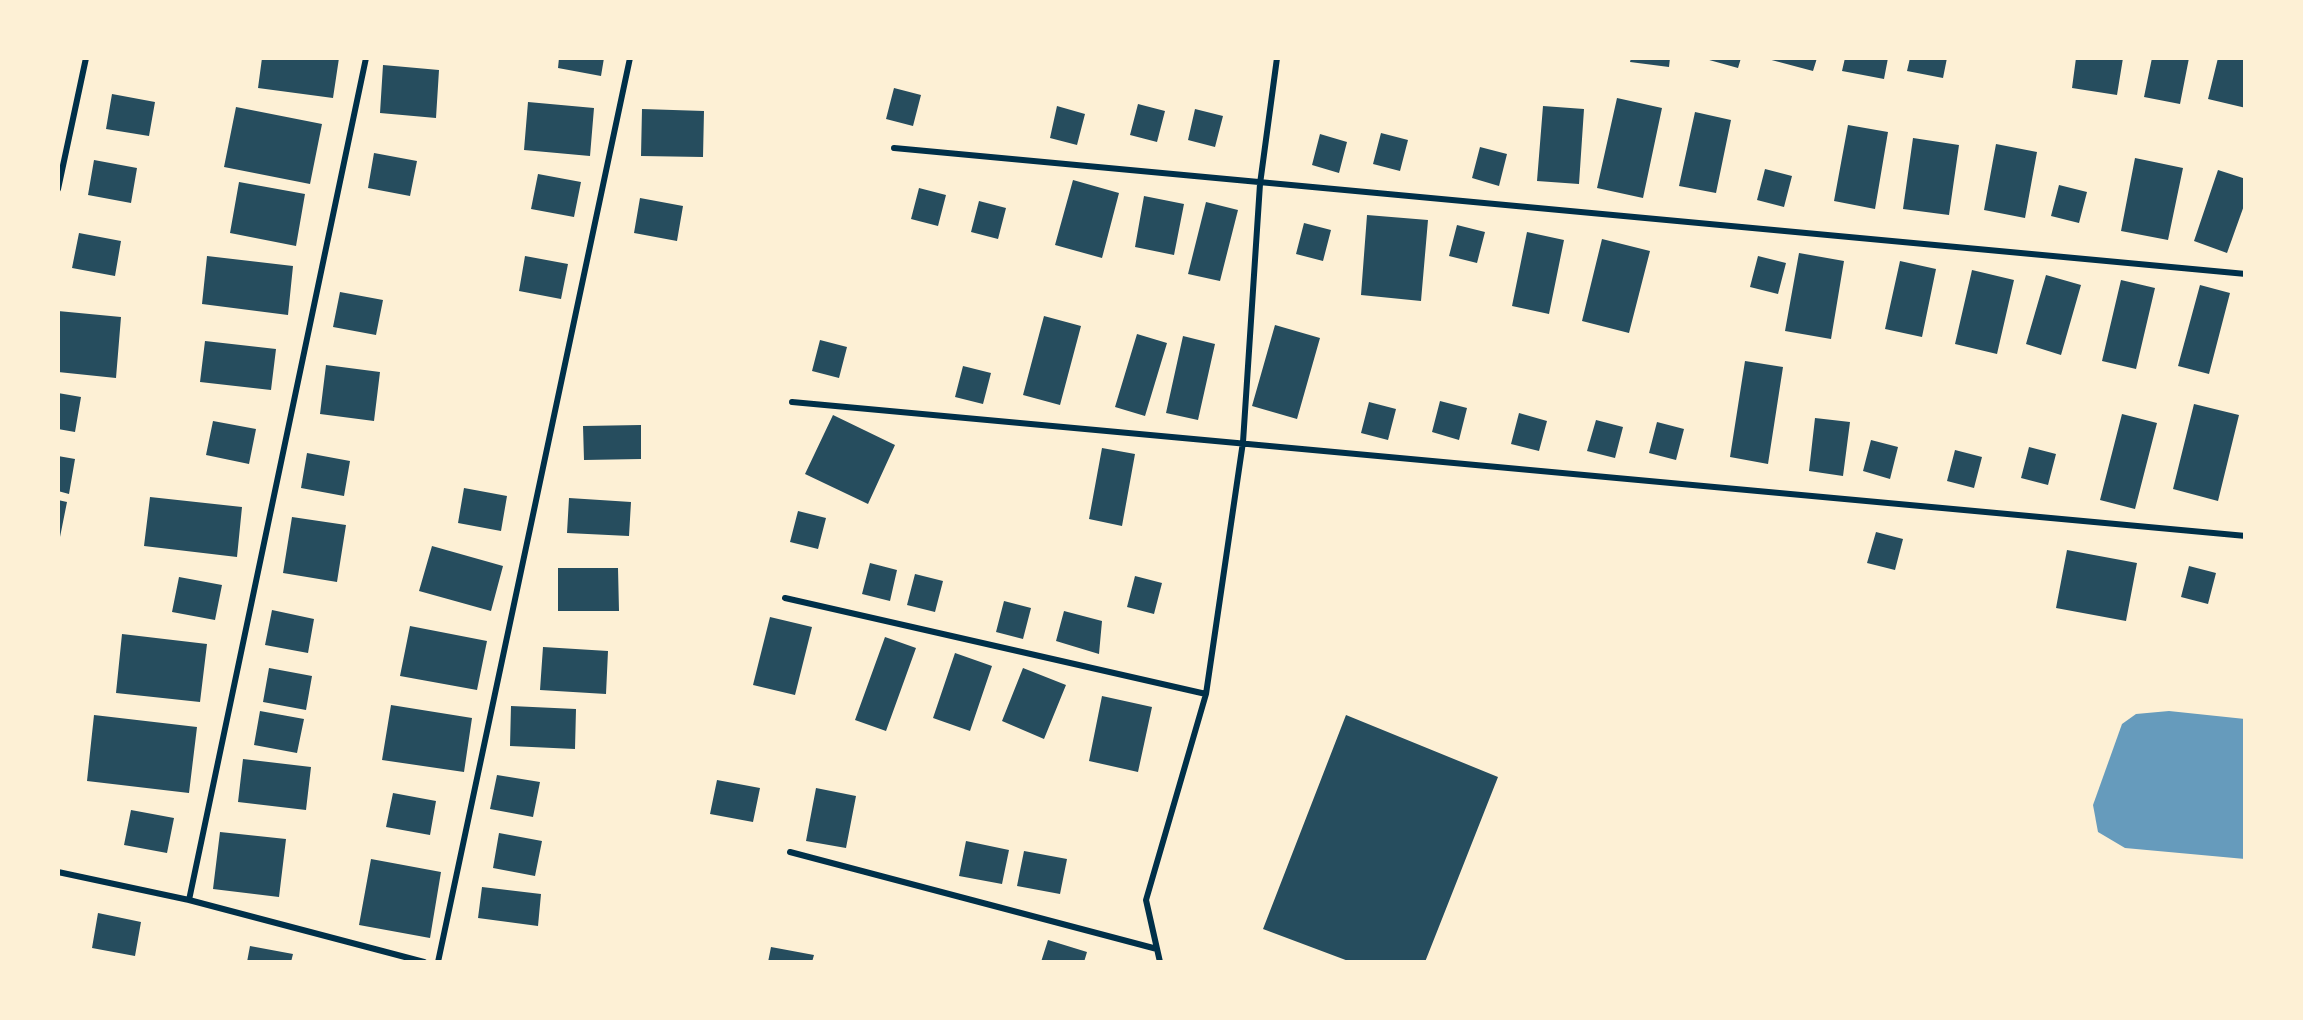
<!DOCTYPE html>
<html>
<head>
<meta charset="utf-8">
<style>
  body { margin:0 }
  #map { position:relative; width:2303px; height:1020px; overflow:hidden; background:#fdf0d5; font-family:"Alegreya Sans",sans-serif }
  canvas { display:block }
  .frame { position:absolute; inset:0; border:60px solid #fdf0d5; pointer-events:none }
</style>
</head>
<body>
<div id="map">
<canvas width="2303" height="1020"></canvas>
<div class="frame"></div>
</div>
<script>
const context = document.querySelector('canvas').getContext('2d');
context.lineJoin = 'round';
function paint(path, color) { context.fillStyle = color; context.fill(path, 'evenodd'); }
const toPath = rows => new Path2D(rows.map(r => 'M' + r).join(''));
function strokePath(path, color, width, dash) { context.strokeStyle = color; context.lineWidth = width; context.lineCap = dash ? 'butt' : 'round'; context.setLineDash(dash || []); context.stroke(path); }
paint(toPath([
  [2169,711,2245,719,2245,859,2125,848,2098,832,2093,805,2122,724,2136,714]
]), '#669bbc');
paint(toPath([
  [262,58,339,58,333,98,258,88],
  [559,58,604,58,601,76,558,68],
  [1631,58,1670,58,1669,67,1630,62],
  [1702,58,1741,58,1738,68],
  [1764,58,1817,58,1813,71],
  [1845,58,1888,58,1884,79,1842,71],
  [1910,58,1947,58,1943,78,1907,71],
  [2076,58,2123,58,2117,95,2072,88],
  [2152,58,2189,58,2180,104,2144,97],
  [2218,58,2246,58,2246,108,2208,99],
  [383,65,439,70,436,118,380,113],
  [894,88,921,95,913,126,886,119],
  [112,94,155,102,149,136,106,129],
  [1617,98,1662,108,1643,198,1597,188],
  [528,102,594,108,590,156,524,150],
  [1138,104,1165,111,1157,142,1130,135],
  [1057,106,1085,114,1077,145,1050,138],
  [1543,106,1584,109,1579,184,1537,181],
  [236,107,322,124,310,184,224,167],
  [642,109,704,111,703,157,641,156],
  [1195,109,1223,116,1215,147,1188,140],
  [1695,112,1731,120,1716,193,1679,186],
  [1848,125,1888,132,1875,209,1834,201],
  [1381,133,1408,140,1400,171,1373,164],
  [1320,134,1347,142,1339,173,1312,165],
  [1913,138,1959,145,1949,215,1903,209],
  [1996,144,2037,152,2025,218,1984,210],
  [1480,147,1507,154,1499,186,1472,178],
  [374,153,417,161,410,196,368,188],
  [2135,158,2183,168,2168,240,2121,231],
  [94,160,137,168,131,203,88,195],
  [1765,169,1792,176,1784,207,1757,200],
  [2218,170,2246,179,2246,200,2227,253,2194,241],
  [538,174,581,182,574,217,531,209],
  [1073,180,1119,193,1102,258,1055,245],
  [239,182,305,194,296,246,230,233],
  [2059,185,2087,192,2079,223,2051,216],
  [919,188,946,195,938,226,911,219],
  [1144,196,1184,204,1174,255,1135,247],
  [640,198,683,206,677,241,634,233],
  [979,201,1006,208,998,239,971,232],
  [1206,202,1238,210,1220,281,1188,274],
  [1367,215,1428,220,1421,301,1361,295],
  [1304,223,1331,230,1323,261,1296,254],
  [1457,225,1485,232,1477,263,1449,256],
  [1527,232,1564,240,1549,314,1512,306],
  [79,233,121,241,115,276,72,268],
  [1602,239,1650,251,1629,333,1582,321],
  [1799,253,1844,261,1831,339,1785,331],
  [207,256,293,266,288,315,202,304],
  [525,256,568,264,561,299,519,291],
  [1758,256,1786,263,1778,294,1750,287],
  [1900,261,1936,269,1922,337,1885,329],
  [1972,270,2014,280,1997,354,1955,344],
  [2046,275,2081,285,2061,355,2026,344],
  [2121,280,2155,288,2136,369,2102,361],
  [2200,285,2230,293,2209,374,2178,366],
  [340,292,383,300,376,335,333,327],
  [58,311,121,317,116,378,58,372],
  [1044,316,1081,326,1060,405,1023,395],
  [1275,325,1320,338,1297,419,1252,406],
  [1137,334,1167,343,1145,416,1115,407],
  [1183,336,1215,344,1198,420,1166,413],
  [820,340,847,347,839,378,812,371],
  [205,341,276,349,271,390,200,382],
  [1745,361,1783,367,1768,464,1730,457],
  [326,365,380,372,374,421,320,414],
  [963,366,991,373,983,404,955,397],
  [58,393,81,397,75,432,58,429],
  [1440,401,1467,408,1459,440,1432,432],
  [1369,402,1396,409,1388,440,1361,433],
  [2194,404,2239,415,2218,501,2173,489],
  [1519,413,1547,421,1539,451,1511,444],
  [2122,414,2157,423,2135,509,2100,500],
  [833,415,895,445,868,504,805,474],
  [1815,418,1850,422,1843,476,1809,471],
  [1596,420,1623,427,1615,458,1587,451],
  [213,421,256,429,249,464,206,455],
  [1657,422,1684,429,1676,460,1649,453],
  [641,425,641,459,584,460,583,426],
  [1871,440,1898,447,1890,479,1863,471],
  [2029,447,2056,454,2048,485,2021,478],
  [1102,448,1135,454,1122,526,1089,519],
  [1955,450,1982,457,1974,488,1947,481],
  [307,453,350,461,344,496,301,488],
  [58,456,75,459,69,494,58,491],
  [464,488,507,496,501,531,458,523],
  [150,497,242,507,237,557,144,546],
  [569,498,631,502,629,536,567,533],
  [58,500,67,502,59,542,58,542],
  [798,511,826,518,818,549,790,542],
  [292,517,346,525,337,582,283,573],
  [1876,532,1903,539,1895,570,1867,563],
  [432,546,503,566,491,611,419,591],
  [2067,550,2137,563,2126,621,2056,608],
  [870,563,897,570,890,601,862,594],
  [2189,566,2216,573,2208,604,2181,597],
  [558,568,618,568,619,611,558,611],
  [915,574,943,581,935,612,907,605],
  [1135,576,1162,583,1154,614,1127,607],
  [179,577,222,585,215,620,172,612],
  [1004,601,1031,608,1023,639,996,632],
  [272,610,314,619,308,653,265,645],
  [1064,611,1102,621,1099,654,1056,641],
  [770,617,812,627,795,695,753,685],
  [410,626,487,641,477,690,400,676],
  [122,634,207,644,200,702,116,693],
  [885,637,916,648,886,731,855,720],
  [543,647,608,651,606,694,540,690],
  [955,653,992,666,970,731,933,718],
  [269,668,312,676,306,710,263,702],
  [1023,668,1066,685,1044,739,1002,721],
  [1102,696,1152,707,1138,772,1089,761],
  [391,705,472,718,464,772,382,760],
  [511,706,576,709,575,749,510,746],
  [260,711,304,719,297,753,254,745],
  [94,715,197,727,189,793,87,781],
  [1346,715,1498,777,1425,962,1351,962,1263,929],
  [243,759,311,767,306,810,238,802],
  [497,775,540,782,533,817,490,809],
  [717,780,760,788,753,822,710,814],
  [816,788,856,796,846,848,806,841],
  [393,793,436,801,430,835,386,827],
  [131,810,174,818,167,853,124,845],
  [220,832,286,839,279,897,213,889],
  [499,833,542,841,535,876,493,868],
  [966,841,1009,850,1002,884,959,876],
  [1024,851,1067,859,1060,894,1017,886],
  [371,859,441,872,430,938,359,925],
  [482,887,541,894,538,926,478,918],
  [98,913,141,922,135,956,92,948],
  [1048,940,1087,952,1084,962,1041,962],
  [250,946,293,954,291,962,247,962],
  [771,947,814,955,812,962,768,962]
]), '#264d5e');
strokePath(toPath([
  [894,148,2246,274],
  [58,189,86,58],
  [792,402,2246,536],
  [785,598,1206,694],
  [790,852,1157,949],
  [58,872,189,900,424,962],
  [189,900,366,58],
  [438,962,630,58],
  [1160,962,1146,900,1206,694,1243,442,1260,184,1277,58]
]), '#003049', 6);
</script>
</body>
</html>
